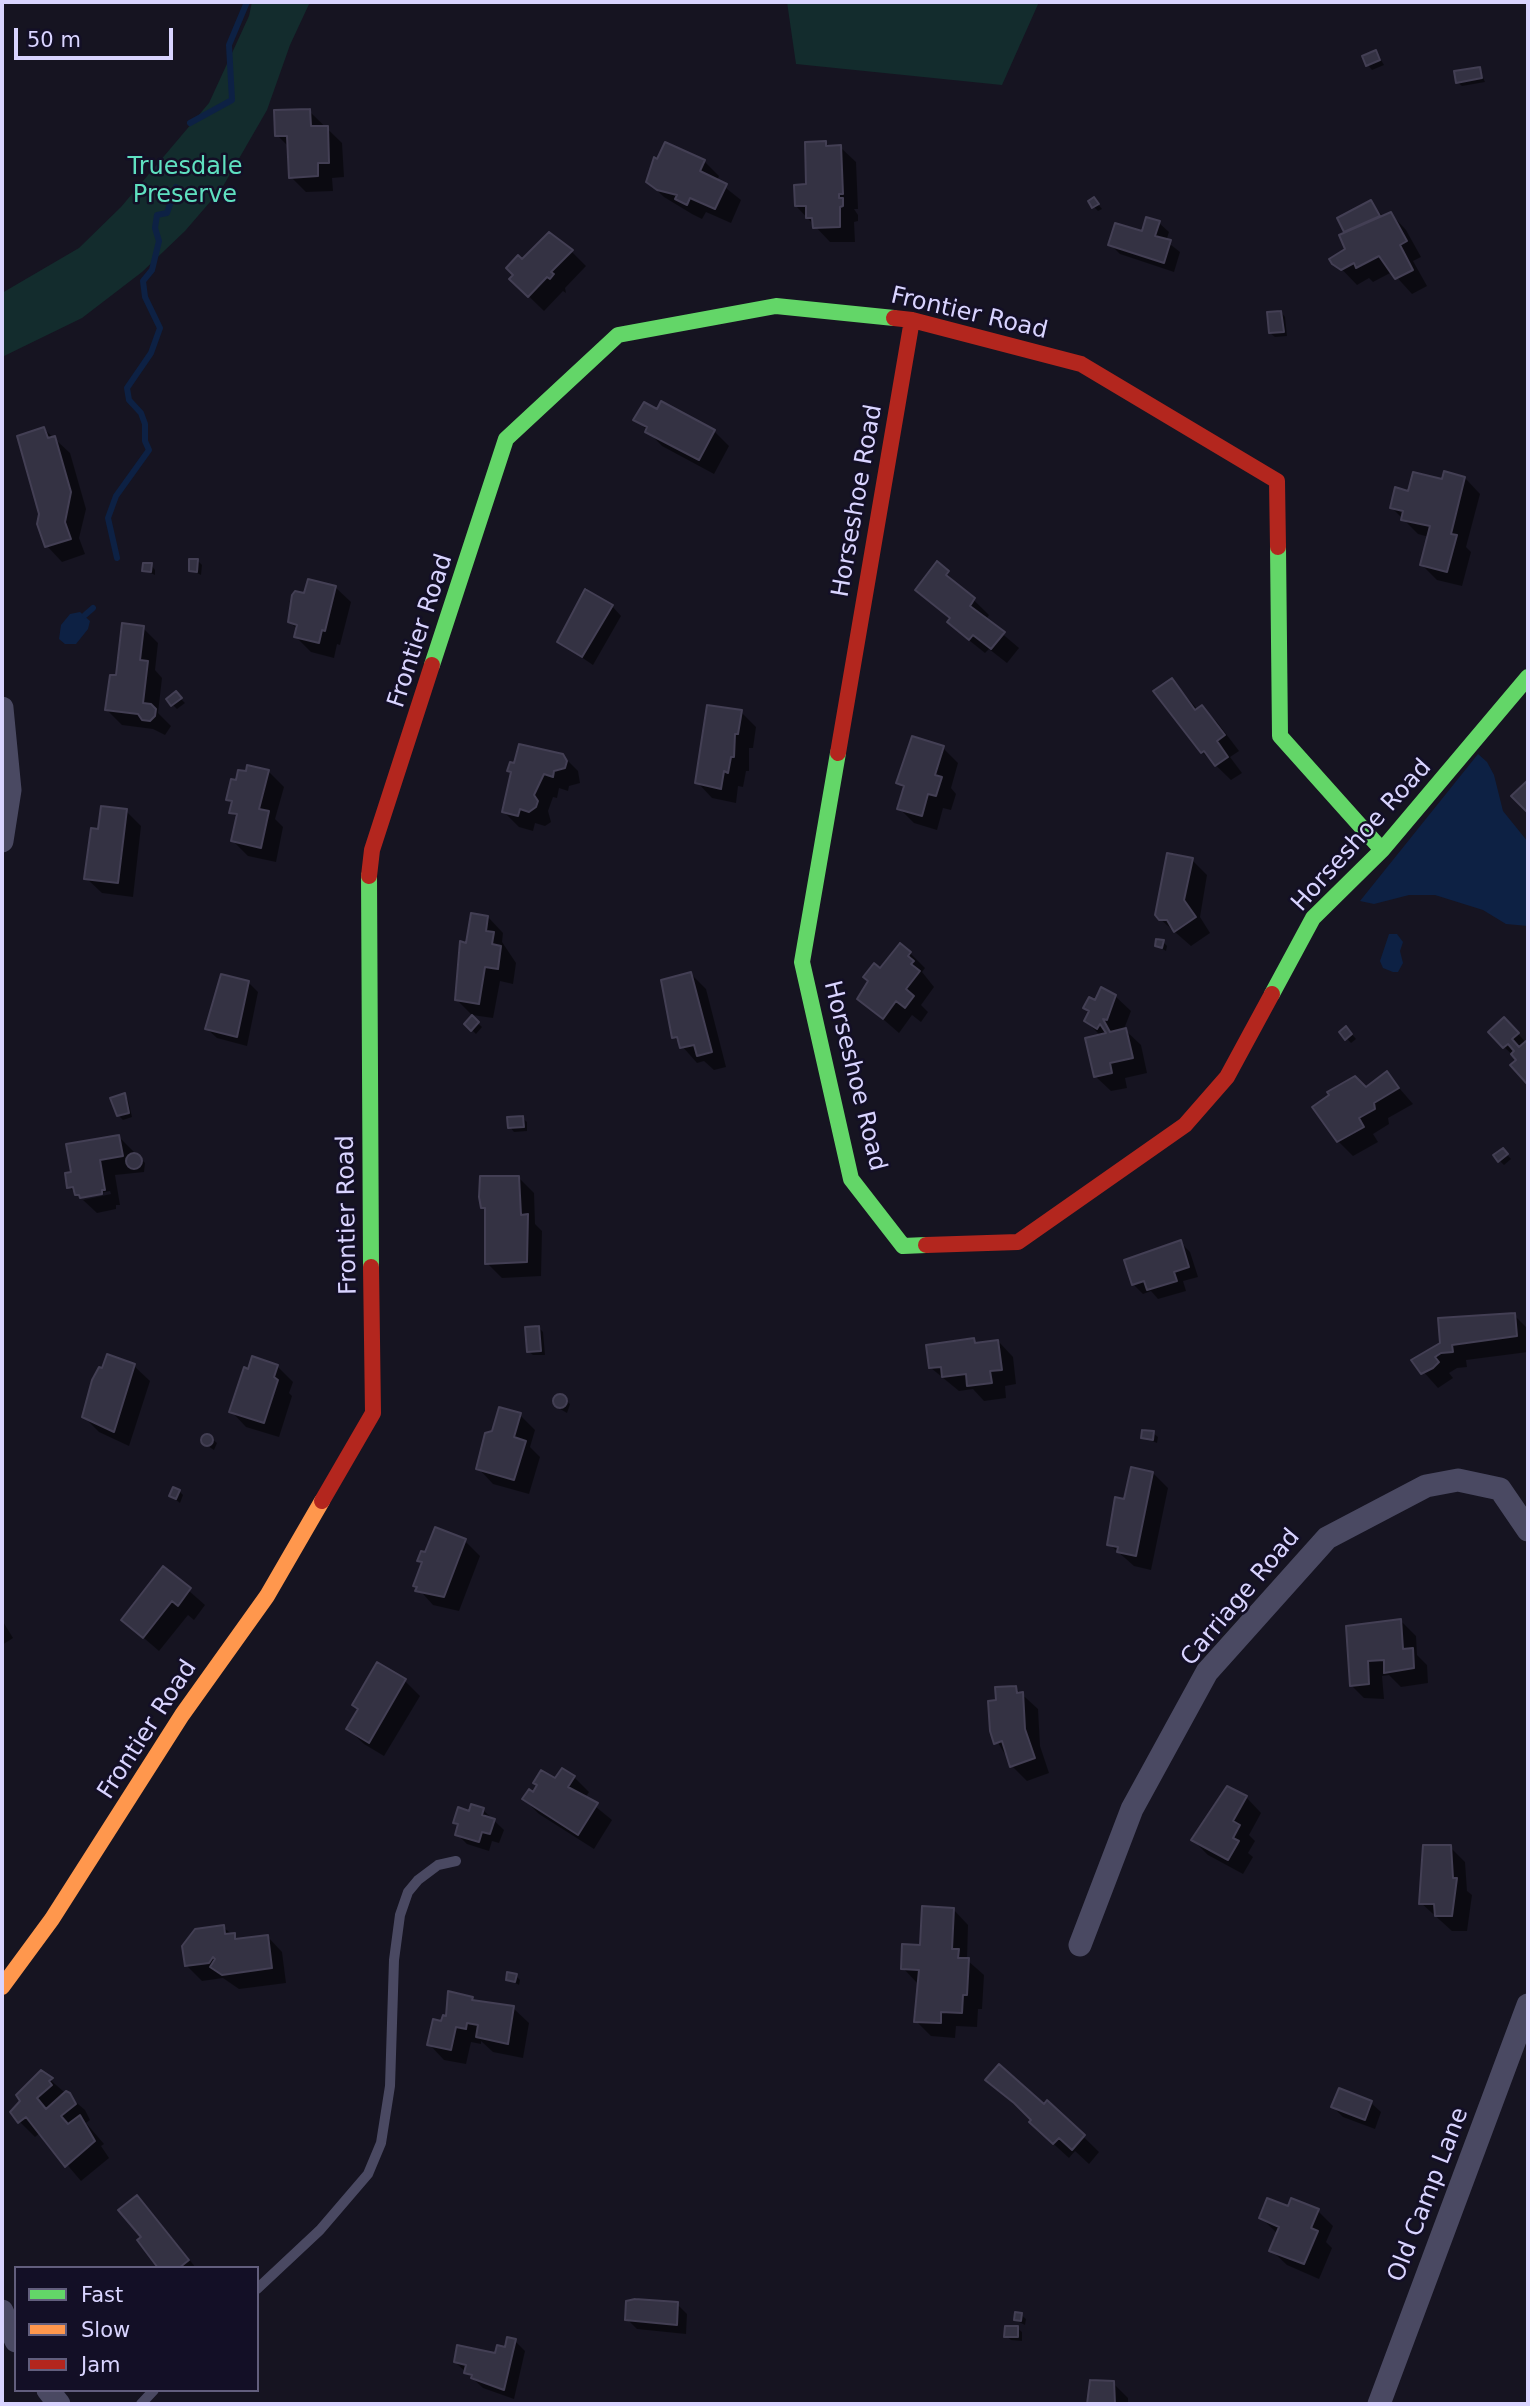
<!DOCTYPE html>
<html>
<head>
<meta charset="utf-8">
<style>
  body { margin:0 }
  #map { position:relative; width:1530px; height:2406px; overflow:hidden; background:#161421; font-family:"DejaVu Sans",sans-serif }
  canvas { display:block }
  .frame { position:absolute; inset:0; border:4px solid #d9d4ff; pointer-events:none }
  .legend { position:absolute; left:14px; top:2266px; width:245px; height:126px; box-sizing:border-box; background:#130f26; border:2px solid #625e7d; margin:0; padding:9px 12px; list-style:none; font-size:21px; color:#d9d4ff }
  .legend li { display:flex; align-items:center; gap:14px; height:35px }
  .legend b { width:35px; border:2px solid #625e7d }
  .scale { position:absolute; left:14px; top:28px; width:159px; height:32px; box-sizing:border-box; border:4px solid #d9d4ff; border-top:0; padding-left:9px; font-size:21px; line-height:24px; white-space:nowrap; color:#d9d4ff; -webkit-text-stroke:5px #130f26; paint-order:stroke }
</style>
</head>
<body>
<div id="map">
<canvas width="1530" height="2406"></canvas>
<div class="frame"></div>
<ul class="legend">
<li><b style="height:9px;background:#63d668"></b>Fast</li>
<li><b style="height:9px;background:#ff974d"></b>Slow</li>
<li><b style="height:9px;background:#b3261e"></b>Jam</li>
</ul>
<div class="scale">50 m</div>
</div>
<script>
const context = document.querySelector('canvas').getContext('2d');
context.lineJoin = 'round';
function paint(path, color) { context.fillStyle = color; context.fill(path, 'evenodd'); }
const toPath = rows => new Path2D(rows.map(r => 'M' + r).join(''));
function strokePath(path, color, width, dash) { context.strokeStyle = color; context.lineWidth = width; context.lineCap = dash ? 'butt' : 'round'; context.setLineDash(dash || []); context.stroke(path); }
function label(font, color, halo, rows, align = 'center') {
  context.font = font + ' "DejaVu Sans",sans-serif'; context.lineWidth = 5; context.setLineDash([]); context.textBaseline = 'middle'; context.strokeStyle = halo; context.fillStyle = color; for (const [text, x, y, turn = 0] of rows) {
    context.save(); context.translate(x, y); context.rotate((+turn || 0) * Math.PI / 180); context.textAlign = isNaN(turn) ? turn : align; if (halo) context.strokeText(text, 0, 0); context.fillText(text, 0, 0); context.restore();
  }
}
paint(toPath([
  [252,2,310,2,290,45,267,110,222,188,185,231,142,272,82,318,2,357,2,293,79,248,121,207,209,103,249,16],
  [787,2,1039,2,1002,85,796,64]
]), '#132c2d');
paint(toPath([
  [80,612,90,621,88,629,76,644,65,644,59,639,61,625,70,614],
  [1478,754,1487,762,1494,775,1503,811,1528,842,1528,926,1506,924,1483,910,1435,895,1409,895,1374,904,1360,901],
  [1389,934,1397,934,1403,942,1400,951,1403,963,1398,972,1393,972,1383,968,1380,961]
]), '#0d2144');
paint(toPath([
  [1376,52,1384,65,1372,70,1368,65],
  [1479,69,1485,82,1462,86,1457,82],
  [309,111,342,143,344,177,332,178,333,191,306,192,291,177,290,148,277,135],
  [826,143,830,147,840,147,856,162,858,209,854,209,858,215,858,221,854,222,855,242,830,242,796,206],
  [704,161,719,176,717,181,741,200,731,223,706,212,702,219,692,214,664,197,648,182],
  [1371,202,1384,218,1391,214,1406,230,1421,257,1413,261,1427,286,1412,294,1392,272,1373,282,1369,278,1357,285,1332,259,1347,250,1345,231],
  [1098,204,1102,209,1098,211,1094,207],
  [1159,223,1169,232,1166,241,1180,252,1174,272,1120,254,1110,244,1143,233],
  [571,251,586,266,565,288,566,293,563,291,544,311,511,279,522,261],
  [1281,312,1285,317,1287,336,1275,337,1270,333],
  [636,419,714,431,729,446,714,474,662,446],
  [44,429,70,453,86,509,79,538,85,554,62,562,47,546],
  [1465,478,1480,494,1466,547,1471,552,1462,586,1437,580,1422,565,1429,537,1418,534,1392,508,1409,493],
  [198,561,202,565,201,575,191,570],
  [937,564,989,615,986,620,1019,648,1007,663,989,649,985,653,965,637,949,622,951,620,917,589],
  [151,565,155,570,155,575,144,570],
  [335,587,351,602,340,645,337,644,334,658,311,652,296,637,298,630,290,622,306,595],
  [612,606,621,616,593,665,559,642],
  [143,628,158,643,155,670,162,678,158,713,171,726,165,735,153,729,122,725,107,710],
  [1172,680,1198,710,1202,707,1217,722,1239,751,1230,757,1242,773,1231,780,1202,752],
  [180,698,185,703,177,709,168,700],
  [741,712,756,727,753,748,749,748,749,771,746,771,743,787,738,786,736,803,712,798,697,782],
  [943,748,958,763,951,788,956,794,951,810,943,808,937,830,914,823,899,808,905,790,898,783],
  [562,755,578,771,580,783,569,786,568,791,559,788,557,798,553,797,548,811,551,822,545,826,535,823,533,831,519,827,504,812,513,774,509,770],
  [268,771,284,787,275,819,283,827,276,862,248,856,233,841,238,818,231,812,233,804,228,800],
  [126,811,141,826,133,897,102,893,86,878,100,831],
  [1192,860,1207,875,1200,917,1210,933,1191,946,1160,919],
  [488,917,503,933,502,942,516,963,513,984,500,981,493,1018,472,1015,457,1000,468,945],
  [1163,942,1167,946,1166,951,1156,945],
  [910,953,925,968,922,972,934,987,921,1005,928,1012,921,1022,912,1015,899,1033,860,999,881,971],
  [691,974,706,989,726,1067,714,1070,704,1061,697,1063,674,1037],
  [248,982,258,992,247,1046,217,1038,207,1029],
  [1115,996,1131,1011,1124,1029,1141,1045,1147,1073,1125,1078,1127,1088,1111,1091,1095,1076,1101,1036,1086,1021,1090,1013,1085,1008],
  [472,1018,482,1027,476,1034,466,1024],
  [1514,1029,1528,1045,1528,1083,1512,1065,1518,1060,1504,1047],
  [1341,1032,1350,1032,1356,1039,1351,1043],
  [1387,1074,1413,1104,1388,1118,1389,1124,1373,1134,1378,1142,1353,1156,1338,1141,1366,1089],
  [124,1095,128,1100,132,1117,123,1120,118,1115],
  [522,1118,527,1122,527,1131,514,1132,510,1127],
  [119,1137,145,1163,144,1172,115,1175,120,1205,116,1205,116,1209,97,1213,69,1187,73,1173],
  [110,1191,111,1194,83,1200,80,1197],
  [1503,1150,1511,1159,1504,1165,1499,1160],
  [518,1177,534,1193,535,1224,542,1231,541,1276,502,1278,487,1263,487,1211,483,1207],
  [1180,1242,1190,1252,1198,1277,1183,1281,1186,1291,1158,1299,1151,1291,1143,1294,1133,1284],
  [1514,1315,1528,1329,1528,1352,1466,1360,1467,1367,1457,1368,1449,1373,1453,1378,1438,1388,1413,1360],
  [539,1328,543,1332,545,1355,533,1355,528,1351],
  [973,1340,977,1344,998,1341,1013,1357,1016,1384,1005,1386,1006,1398,984,1401,973,1389,959,1391,931,1368],
  [134,1366,150,1381,129,1446,99,1432,83,1416],
  [277,1366,293,1382,289,1393,292,1396,279,1437,246,1427,231,1411],
  [559,1395,570,1404,567,1413,555,1406],
  [520,1415,535,1430,530,1447,540,1457,529,1494,493,1484,478,1468,493,1432],
  [1153,1433,1158,1437,1157,1443,1143,1437],
  [207,1435,217,1443,214,1450,203,1443],
  [1153,1473,1168,1488,1151,1570,1134,1566,1109,1544,1126,1501],
  [179,1491,183,1495,180,1503,171,1496],
  [465,1541,480,1556,459,1611,433,1605,415,1585,423,1564,419,1560],
  [163,1568,205,1605,194,1620,188,1615,159,1651,123,1620],
  [2,1620,13,1638,2,1645],
  [1401,1621,1416,1636,1417,1655,1427,1665,1428,1683,1401,1687,1389,1675,1382,1676,1384,1699,1364,1698,1349,1683,1347,1627],
  [378,1664,405,1681,420,1696,384,1756,364,1744,348,1729,359,1711,354,1705],
  [1015,1688,1038,1709,1040,1746,1049,1773,1027,1781,1012,1766,991,1731,998,1702],
  [574,1777,589,1792,585,1798,612,1820,594,1849,539,1814,524,1799,555,1781],
  [1246,1797,1261,1813,1249,1835,1255,1841,1248,1853,1253,1857,1243,1874,1208,1855,1193,1840],
  [483,1810,504,1830,499,1843,492,1841,489,1851,467,1844,457,1834,460,1826,455,1822,470,1813],
  [1450,1847,1465,1862,1467,1891,1472,1895,1467,1931,1452,1931,1421,1903],
  [953,1909,968,1925,967,1960,984,1975,982,2009,978,2009,977,2027,956,2026,955,2038,931,2036,916,2021,918,1984,903,1968],
  [223,1927,239,1940,267,1936,282,1952,286,1983,239,1989,223,1978,202,1981,186,1965],
  [516,1976,520,1980,519,1985,508,1979],
  [472,1998,476,2003,513,2008,529,2023,523,2058,493,2052,481,2041,481,2044,471,2042,466,2064,444,2060,429,2044,447,2018],
  [41,2072,85,2110,90,2120,86,2123,104,2144,101,2146,109,2158,81,2181,40,2133,35,2137,13,2115],
  [987,2080,1045,2106,1048,2102,1099,2152,1089,2164,1075,2151,1069,2158,1046,2137,1031,2117],
  [1371,2103,1381,2112,1375,2129,1343,2117,1333,2107],
  [137,2198,152,2213,196,2268,160,2268,144,2238],
  [1289,2208,1318,2211,1333,2226,1326,2242,1332,2248,1319,2279,1287,2265,1271,2250,1278,2234,1261,2218],
  [677,2304,687,2314,686,2334,637,2329,627,2319],
  [1021,2315,1026,2319,1025,2325,1015,2320],
  [1017,2328,1022,2332,1022,2341,1011,2340,1006,2336],
  [515,2341,525,2351,514,2399,483,2388,455,2362,496,2356],
  [1092,2382,1113,2383,1128,2398,1128,2404,1089,2404]
]), '#0007');
strokePath(toPath([
  [190,123,232,100,229,45,247,2],
  [117,558,108,518,116,496,149,450,145,441,145,424,141,413,129,400,127,388,151,353,160,328,145,297,143,281,152,270,159,241,155,228,157,215,167,213,176,187],
  [85,615,93,608]
]), '#0d2144', 6);
const building = toPath([
  [1376,50,1380,60,1366,66,1362,56,1376,50],
  [1480,67,1482,78,1456,83,1454,71,1480,67],
  [310,109,311,126,328,126,329,163,318,163,318,176,289,178,287,136,275,136,274,110,310,109],
  [826,141,826,146,841,145,843,194,839,194,839,198,843,198,843,206,840,207,840,227,813,228,812,218,806,218,806,206,795,206,794,185,806,184,805,142,826,141],
  [665,142,705,160,700,171,727,184,715,209,690,198,687,205,675,199,677,195,657,190,646,182,654,157,657,159,665,142],
  [1094,197,1099,204,1092,208,1088,201,1094,197],
  [1371,200,1380,216,1344,232,1337,218,1371,200],
  [1391,212,1407,241,1400,245,1413,270,1395,279,1379,256,1356,268,1354,263,1341,270,1332,264,1329,259,1345,249,1339,235,1391,212],
  [1146,217,1160,221,1155,236,1171,240,1164,263,1108,245,1115,223,1142,231,1146,217],
  [549,232,573,250,551,272,554,274,550,279,547,277,528,297,509,279,513,275,506,268,518,255,522,259,549,232],
  [1281,311,1284,332,1269,333,1267,312,1281,311],
  [661,401,715,430,699,460,645,432,647,427,633,420,644,402,657,409,661,401],
  [44,427,48,438,55,436,71,492,65,522,71,539,45,547,37,524,39,514,17,436,44,427],
  [1444,471,1465,477,1451,534,1457,535,1447,572,1420,565,1430,526,1401,520,1403,511,1390,508,1395,487,1408,491,1413,472,1442,479,1444,471],
  [189,559,198,559,197,572,189,571,189,559],
  [937,561,949,571,946,575,975,598,970,606,1005,632,991,649,973,635,969,640,947,622,950,618,915,590,937,561],
  [143,563,152,563,151,572,142,571,143,563],
  [308,579,336,586,325,631,322,630,319,643,294,637,297,625,288,622,292,595,295,591,304,593,308,579],
  [585,589,613,605,582,657,557,642,585,589],
  [122,623,144,626,140,660,148,661,143,703,151,704,156,709,155,716,150,721,142,720,138,714,105,710,110,675,116,675,122,623],
  [1172,678,1195,710,1202,705,1225,735,1217,741,1228,757,1215,766,1204,751,1201,753,1153,691,1172,678],
  [176,691,182,698,171,706,166,699,176,691],
  [707,705,742,710,738,734,735,734,734,757,731,757,728,773,724,771,721,789,695,783,707,705],
  [912,736,944,746,935,775,942,777,936,796,928,794,922,816,897,809,904,786,896,783,912,736],
  [519,744,563,754,567,761,565,768,554,771,553,777,544,774,534,795,538,801,536,807,529,812,520,809,518,816,502,812,511,772,507,771,510,762,514,763,519,744],
  [247,765,269,770,259,809,269,811,261,848,231,841,237,814,229,813,232,801,226,800,231,779,236,780,238,770,246,771,247,765],
  [1528,780,1528,813,1511,796,1528,780],
  [101,806,127,809,118,883,84,879,91,828,98,829,101,806],
  [1167,853,1193,858,1184,900,1196,917,1174,932,1167,920,1159,920,1155,915,1167,853],
  [471,913,488,916,486,931,494,932,492,944,501,946,498,969,485,967,479,1004,455,1000,460,941,466,943,471,913],
  [1156,939,1164,940,1162,948,1155,946,1156,939],
  [900,943,911,952,908,956,914,961,911,964,920,971,906,989,914,996,905,1008,896,1001,883,1019,857,999,868,981,863,977,874,963,880,968,900,943],
  [691,972,712,1052,697,1056,694,1045,680,1048,677,1037,672,1038,661,980,691,972],
  [221,974,249,981,237,1037,205,1029,221,974],
  [1101,987,1116,995,1107,1020,1103,1019,1110,1032,1126,1028,1133,1058,1110,1063,1112,1073,1094,1077,1085,1038,1106,1033,1100,1024,1097,1029,1084,1021,1089,1011,1083,1008,1089,997,1095,1000,1101,987],
  [472,1015,479,1022,471,1031,464,1024,472,1015],
  [1504,1017,1519,1033,1512,1039,1519,1047,1526,1041,1528,1043,1528,1085,1510,1065,1516,1060,1511,1054,1514,1051,1508,1044,1503,1048,1488,1032,1504,1017],
  [1346,1026,1352,1034,1345,1040,1339,1032,1346,1026],
  [1387,1071,1399,1088,1374,1103,1375,1109,1359,1118,1364,1127,1337,1142,1312,1107,1329,1095,1327,1092,1355,1076,1366,1087,1387,1071],
  [125,1093,129,1113,117,1116,110,1098,125,1093],
  [523,1116,524,1127,508,1128,507,1117,523,1116],
  [119,1135,123,1156,100,1160,105,1190,102,1190,102,1194,80,1198,79,1195,75,1195,73,1187,67,1188,65,1173,71,1172,66,1144,119,1135],
  [1503,1148,1508,1154,1498,1162,1493,1155,1503,1148],
  '126 1161a8 8 0 1 1 16 0a8 8 0 1 1-16 0Z',
  [480,1176,519,1176,521,1215,528,1214,527,1262,485,1264,485,1208,481,1208,479,1197,480,1176],
  [1181,1240,1189,1267,1174,1272,1177,1281,1147,1290,1144,1281,1132,1285,1124,1260,1181,1240],
  [1515,1313,1517,1336,1452,1345,1453,1352,1441,1353,1435,1357,1439,1362,1433,1368,1421,1374,1411,1360,1440,1343,1438,1318,1515,1313],
  [539,1326,541,1351,527,1352,525,1327,539,1326],
  [974,1338,975,1343,998,1340,1002,1370,990,1371,992,1383,967,1386,966,1374,942,1377,941,1367,929,1368,926,1345,974,1338],
  [107,1354,135,1364,114,1432,82,1417,92,1380,99,1367,102,1368,107,1354],
  [252,1356,278,1365,274,1377,278,1380,264,1423,229,1412,244,1367,248,1369,252,1356],
  '553 1401a7 7 0 1 1 14 0a7 7 0 1 1-14 0Z',
  [499,1407,521,1413,514,1437,526,1441,514,1480,476,1469,485,1433,492,1431,499,1407],
  [1142,1430,1154,1431,1153,1440,1141,1438,1142,1430],
  '201 1440a6 6 0 1 1 12 0a6 6 0 1 1-12 0Z',
  [1131,1467,1153,1472,1136,1556,1117,1552,1118,1547,1107,1545,1115,1497,1124,1499,1131,1467],
  [173,1487,180,1490,176,1499,169,1496,173,1487],
  [435,1527,466,1539,444,1597,415,1591,417,1587,413,1586,422,1562,417,1561,421,1551,425,1552,435,1527],
  [163,1566,191,1588,178,1606,172,1601,143,1638,121,1620,163,1566],
  [1401,1619,1403,1649,1413,1648,1414,1668,1384,1673,1384,1660,1368,1661,1369,1684,1350,1686,1346,1626,1401,1619],
  [377,1662,406,1679,369,1743,346,1729,358,1709,352,1705,377,1662],
  [1016,1686,1017,1693,1023,1692,1025,1729,1035,1758,1010,1767,1002,1741,994,1744,990,1731,988,1701,996,1700,995,1687,1016,1686],
  [562,1768,575,1776,568,1787,598,1803,578,1835,522,1799,529,1789,533,1792,537,1785,533,1783,541,1770,555,1778,562,1768],
  [1227,1786,1247,1796,1233,1821,1240,1825,1233,1838,1239,1841,1228,1860,1191,1840,1227,1786],
  [471,1804,484,1808,482,1815,495,1819,490,1834,482,1832,479,1842,455,1835,458,1824,453,1823,458,1807,469,1811,471,1804],
  [1423,1845,1451,1845,1453,1878,1457,1878,1452,1916,1435,1916,1434,1904,1419,1904,1423,1845],
  [922,1906,954,1908,952,1949,959,1949,958,1958,969,1958,967,1995,963,1995,962,2013,941,2012,941,2023,914,2022,919,1970,901,1969,902,1944,920,1945,922,1906],
  [224,1925,225,1934,235,1933,235,1939,268,1935,272,1968,222,1975,210,1967,215,1959,213,1957,209,1963,185,1966,182,1946,195,1929,224,1925],
  [507,1972,517,1974,515,1982,506,1980,507,1972],
  [448,1991,473,1997,472,2000,514,2006,508,2044,476,2037,478,2025,467,2023,466,2029,456,2027,451,2050,427,2045,433,2019,441,2021,443,2015,446,2016,448,1991],
  [999,2064,1044,2104,1047,2100,1085,2135,1072,2150,1059,2138,1053,2144,1029,2122,1031,2120,1014,2103,985,2080,999,2064],
  [41,2070,53,2078,49,2081,52,2085,37,2098,46,2109,66,2091,70,2093,76,2104,61,2116,68,2124,80,2115,95,2141,65,2167,26,2117,18,2123,10,2112,20,2101,16,2095,41,2070],
  [1339,2088,1372,2101,1365,2120,1331,2107,1339,2088],
  [137,2195,189,2260,179,2268,158,2268,137,2240,141,2237,118,2210,137,2195],
  [1267,2198,1288,2206,1291,2198,1319,2209,1311,2228,1318,2231,1304,2264,1269,2251,1279,2227,1259,2218,1267,2198],
  [635,2299,678,2302,677,2325,625,2320,626,2301,635,2299],
  [1015,2312,1022,2313,1021,2321,1014,2320,1015,2312],
  [1005,2326,1018,2326,1018,2337,1004,2337,1005,2326],
  [507,2337,516,2339,504,2390,471,2378,472,2375,464,2373,466,2365,454,2362,457,2345,495,2353,497,2345,505,2347,507,2337],
  [1090,2380,1114,2381,1115,2404,1087,2404,1090,2380]
]);
paint(building, '#343243');
strokePath(building, '#433f54', 2);
strokePath(toPath([
  [257,2289,320,2230,368,2174,381,2143,390,2086,394,1960,400,1915,408,1892,418,1880,438,1865,456,1861],
  [141,2404,154,2390]
]), '#4a4962', 10);
strokePath(toPath([
  [2,708,10,790,2,841],
  [1080,1945,1132,1809,1207,1672,1327,1538,1426,1486,1458,1480,1500,1489,1528,1530],
  [2,2311,16,2341],
  [48,2390,59,2404],
  [1379,2404,1528,2005]
]), '#4a4962', 23);
strokePath(toPath([
  [1278,547,1280,736,1382,850],
  [432,665,506,439,618,335,776,306,894,318],
  [838,753,802,962,851,1179,903,1246,926,1245],
  [369,876,371,1267],
  [1272,994,1313,918,1382,850,1528,677]
]), '#63d668', 16);
strokePath(toPath([
  [2,1987,52,1919,182,1715,267,1596,322,1501]
]), '#ff974d', 16);
strokePath(toPath([
  [894,318,912,320,1081,364,1277,481,1278,547],
  [838,753,912,320],
  [369,876,372,850,432,665],
  [926,1245,1018,1242,1185,1125,1227,1077,1272,994],
  [322,1501,373,1413,371,1267]
]), '#b3261e', 16);
label('24px', '#5fe0c0', '#130f26', [
  ["Truesdale",185,168],
  ["Preserve",185,196]
]);
label('24px', '#d9d4ff', '#130f26', [
  ["Frontier Road",969,314,13],
  ["Horseshoe Road",858,501,-80],
  ["Frontier Road",421,631,-72],
  ["Horseshoe Road",1362,836,-48],
  ["Horseshoe Road",854,1076,76],
  ["Frontier Road",348,1215,-91],
  ["Carriage Road",1241,1598,-50],
  ["Frontier Road",148,1730,-57],
  ["Old Camp Lane",1429,2195,-69]
]);
</script>
</body>
</html>
